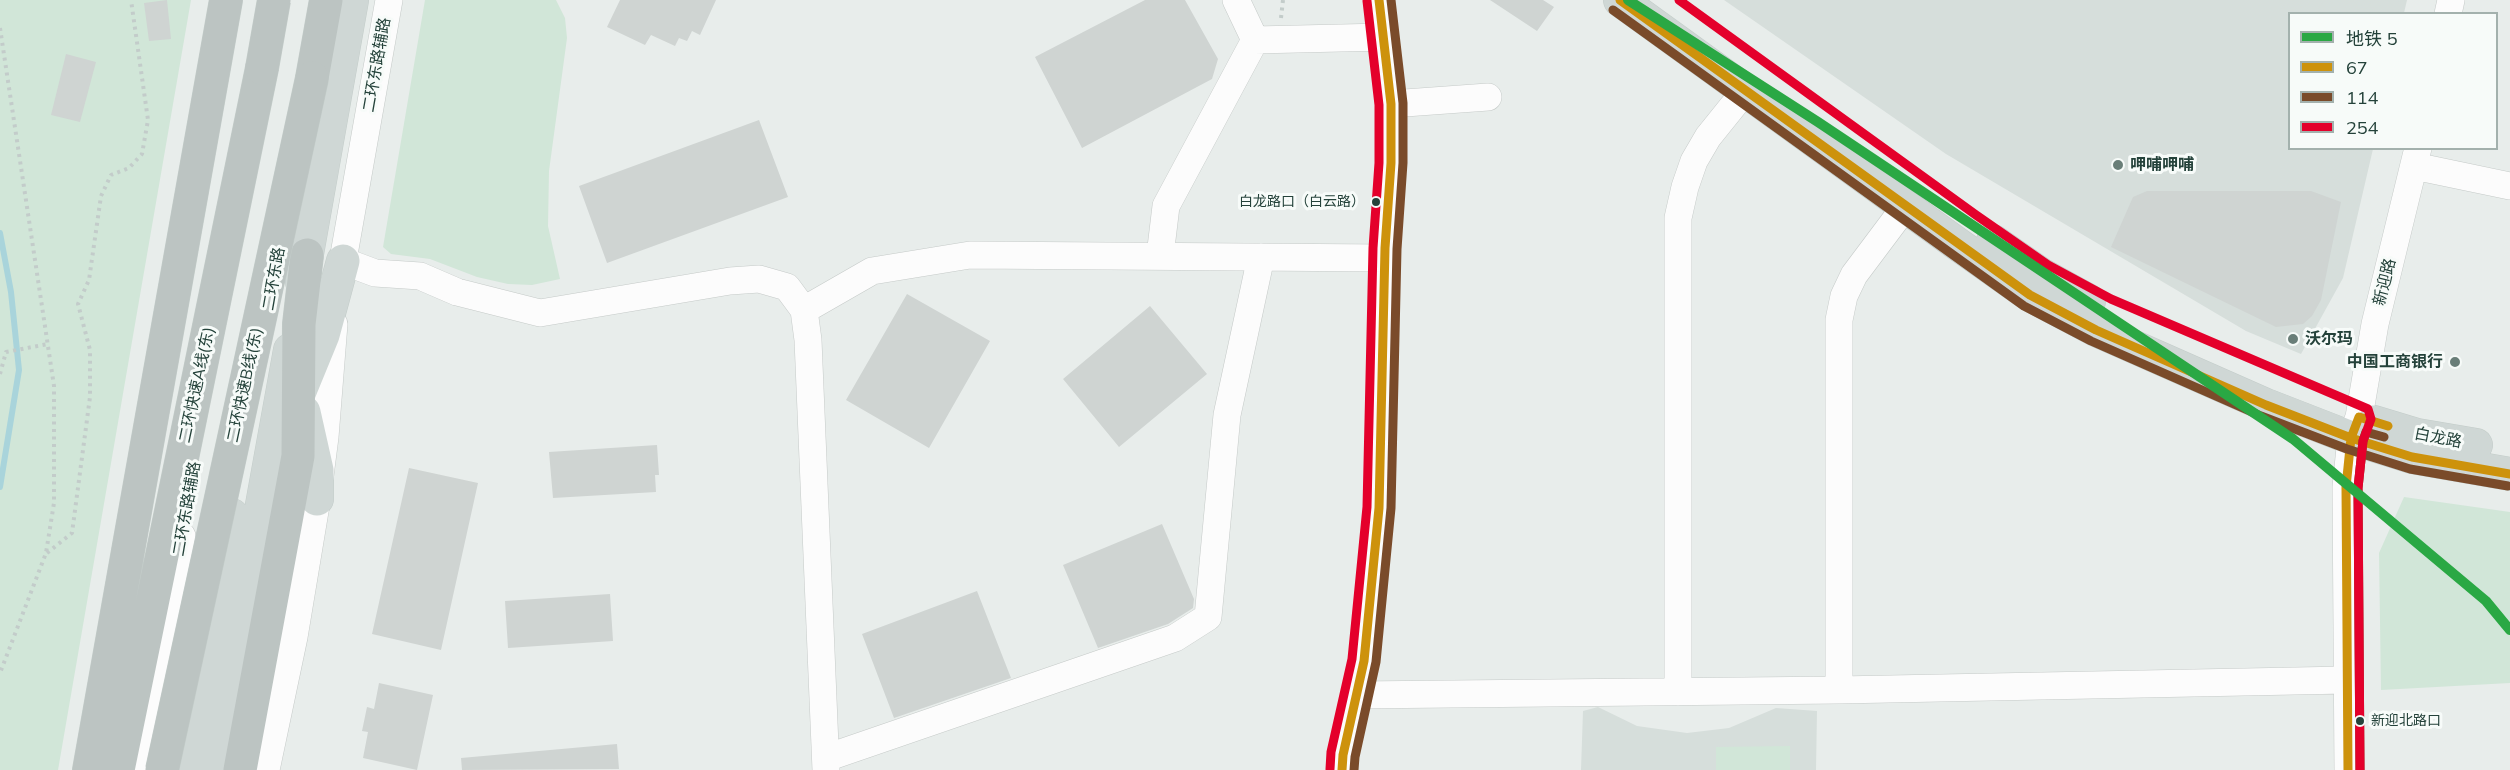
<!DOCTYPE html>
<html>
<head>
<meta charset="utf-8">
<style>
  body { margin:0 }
  #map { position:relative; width:2510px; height:770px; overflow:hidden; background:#e8edeb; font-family:Mulish,"Noto Sans SC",sans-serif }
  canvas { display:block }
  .legend { position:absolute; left:2288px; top:12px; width:210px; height:138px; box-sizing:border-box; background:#f7fbf9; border:2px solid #a3b1ad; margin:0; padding:8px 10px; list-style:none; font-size:18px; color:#24423a }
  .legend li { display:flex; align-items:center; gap:12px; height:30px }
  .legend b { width:30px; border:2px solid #a3b1ad }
</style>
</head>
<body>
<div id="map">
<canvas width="2510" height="770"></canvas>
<ul class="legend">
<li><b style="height:8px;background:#2aa844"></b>地铁 5</li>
<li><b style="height:8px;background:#cd920c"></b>67</li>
<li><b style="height:8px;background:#7a4b2a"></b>114</li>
<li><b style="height:8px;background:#e4002b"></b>254</li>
</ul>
</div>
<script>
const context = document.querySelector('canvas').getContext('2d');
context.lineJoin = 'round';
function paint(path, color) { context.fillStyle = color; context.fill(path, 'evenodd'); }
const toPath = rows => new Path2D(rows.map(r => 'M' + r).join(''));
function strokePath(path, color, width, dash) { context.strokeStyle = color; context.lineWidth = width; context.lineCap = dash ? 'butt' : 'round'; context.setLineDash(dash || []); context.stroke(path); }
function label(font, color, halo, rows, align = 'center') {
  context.font = font + ' Mulish,"Noto Sans SC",sans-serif'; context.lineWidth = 6; context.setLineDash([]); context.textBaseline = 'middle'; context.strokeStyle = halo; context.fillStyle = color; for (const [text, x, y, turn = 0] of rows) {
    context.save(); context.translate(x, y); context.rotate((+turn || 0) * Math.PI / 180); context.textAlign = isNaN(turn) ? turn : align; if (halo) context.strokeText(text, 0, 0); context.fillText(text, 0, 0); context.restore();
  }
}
paint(toPath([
  [1724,0,2407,0,2404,13,2290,14,2290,148,2373,149,2343,278,2301,354,2246,331,1946,154],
  [1598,707,1637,726,1687,733,1729,728,1776,708,1817,711,1816,770,1581,770,1583,711]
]), '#d6dedb');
paint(toPath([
  [0,0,191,0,58,770,0,770],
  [425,0,556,0,565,18,567,38,549,171,548,226,560,279,532,285,508,284,477,277,430,259,391,254,383,247],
  [2404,497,2510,512,2510,683,2381,690,2379,553],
  [1790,746,1790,770,1716,770,1716,747]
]), '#d1e6d8');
strokePath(toPath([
  [0,233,11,292,19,370,0,487]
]), '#a9d4db', 6);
paint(toPath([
  [167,0,171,39,149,41,144,3],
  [620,0,716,0,700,35,692,31,687,41,679,38,675,46,651,35,645,45,607,27],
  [1145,0,1185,0,1218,59,1212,79,1082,148,1035,57],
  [1490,0,1543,0,1554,7,1537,31],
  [66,54,96,62,80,122,51,115],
  [759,120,788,197,607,263,579,186],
  [2147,191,2311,191,2341,202,2321,300,2312,316,2303,324,2276,327,2111,247,2133,197],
  [907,294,990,341,929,448,846,400],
  [1150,306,1207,374,1119,447,1063,379],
  [657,445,659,475,655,475,656,492,553,498,549,452],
  [409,468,478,483,441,650,372,634],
  [1162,524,1194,599,1193,608,1168,624,1098,648,1063,565],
  [977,591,1011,678,894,718,862,634],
  [610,594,613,641,508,648,505,601],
  [379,683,433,695,417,770,363,758,368,732,362,731,367,707,374,709],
  [617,744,619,769,462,770,461,758]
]), '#cfd4d2');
const minor = toPath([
  [2448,14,2451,0],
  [1255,40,1384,37],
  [1391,104,1488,97],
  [2414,166,2510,186],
  [1160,256,1166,206,1255,40,1236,0],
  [343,261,375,273,420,276,457,292,540,313,730,281,759,279,787,287,804,310,808,340,826,770],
  [340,277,389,0],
  [804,310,872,271,970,255,1385,258],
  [1839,690,1839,320,1844,296,1854,275,1905,207],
  [1678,692,1678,218,1685,187,1694,161,1708,137,1745,91],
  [1356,695,1839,690,2346,680],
  [826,758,1175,638,1208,617,1227,415,1261,257],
  [138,770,182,536],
  [266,770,294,637,317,499,325,437,334,324],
  [1342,770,1343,755,1364,661,1379,508,1385,248,1391,163,1391,104,1379,0],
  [2348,770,2346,487,2351,438,2359,417,2375,324,2418,148]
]);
const major = toPath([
  [1620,0,1956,243,2030,295,2096,330,2266,405,2351,438,2412,457,2510,474],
  [1993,241,2042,275,2089,301],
  [302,282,352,0],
  [298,396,323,335,343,261],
  [304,412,317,470,317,499],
  [2374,422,2417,435,2476,445],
  [184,770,199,705,232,515],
  [214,770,290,350]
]);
const highway = toPath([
  [312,78,326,0],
  [89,770,226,0],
  [118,770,262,68],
  [240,770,298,456,299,324,307,255]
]);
strokePath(minor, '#c5cac8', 28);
strokePath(major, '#c3ccc9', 34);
strokePath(highway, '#c3ccc9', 34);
strokePath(toPath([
  [1281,18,1283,0],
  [0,28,54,386,54,503,46,553,0,673],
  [0,374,6,352,48,344],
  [47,553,72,533,90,397,90,350,78,304,89,280,101,196,111,175,129,168,142,154,148,120,131,0]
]), '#c3ccca', 4, [3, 4.5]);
strokePath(minor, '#fcfcfc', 27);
strokePath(major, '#cfd7d5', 33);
strokePath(highway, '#bcc4c2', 33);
const highwayBridge = toPath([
  [262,68,274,0],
  [162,770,312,78]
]);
strokePath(highwayBridge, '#c3ccc9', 34, []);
strokePath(highwayBridge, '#bcc4c2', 33);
strokePath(toPath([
  [1620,0,2030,295,2096,330,2266,405,2351,438,2412,457,2510,474],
  [1342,770,1343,755,1364,661,1379,508,1385,248,1391,163,1391,104,1379,0],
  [2348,770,2346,487,2351,438,2359,417,2388,426]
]), '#cd920c', 9);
strokePath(toPath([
  [1613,10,2024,306,2091,341,2261,416,2347,449,2410,469,2508,486],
  [1354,770,1355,757,1376,662,1391,508,1397,249,1403,163,1403,103,1391,0],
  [2360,770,2358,488,2363,441,2366,432,2384,437]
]), '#7a4b2a', 9);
strokePath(toPath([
  [1679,0,1976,215,2048,265,2111,299,2368,409,2371,419,2363,441,2358,488,2360,770],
  [1330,769,1331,752,1352,659,1367,507,1373,248,1379,163,1379,105,1367,1]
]), '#e4002b', 9);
strokePath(toPath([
  [1628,0,1818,122,2293,439,2486,601,2510,630]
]), '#2aa844', 10);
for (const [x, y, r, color] of [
  [2118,165,6,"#697e78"],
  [1376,202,5,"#24423a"],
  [2293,339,6,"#697e78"],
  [2455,362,6,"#697e78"],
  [2360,721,5,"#24423a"]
]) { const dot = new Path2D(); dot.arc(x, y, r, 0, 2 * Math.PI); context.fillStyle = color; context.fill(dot); strokePath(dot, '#f7fbf9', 2); }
label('14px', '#24423a', '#f7fbf9', [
  ["白龙路口（白云路）",1365,202],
  ["新迎北路口",2371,721,"left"]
], 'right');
label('16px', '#24423a', '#f7fbf9', [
  ["二环东路辅路",377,65,-80],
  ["二环东路",274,279,-80],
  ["新迎路",2385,282,-76],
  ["二环快速A线(东)",197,385,-78],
  ["二环快速B线(东)",245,385,-78],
  ["白龙路",2438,438,11],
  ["二环东路辅路",187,509,-80]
]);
label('bold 16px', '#24423a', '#f7fbf9', [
  ["呷哺呷哺",2130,165],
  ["沃尔玛",2305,339],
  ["中国工商银行",2443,362,"right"]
], 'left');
</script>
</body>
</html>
